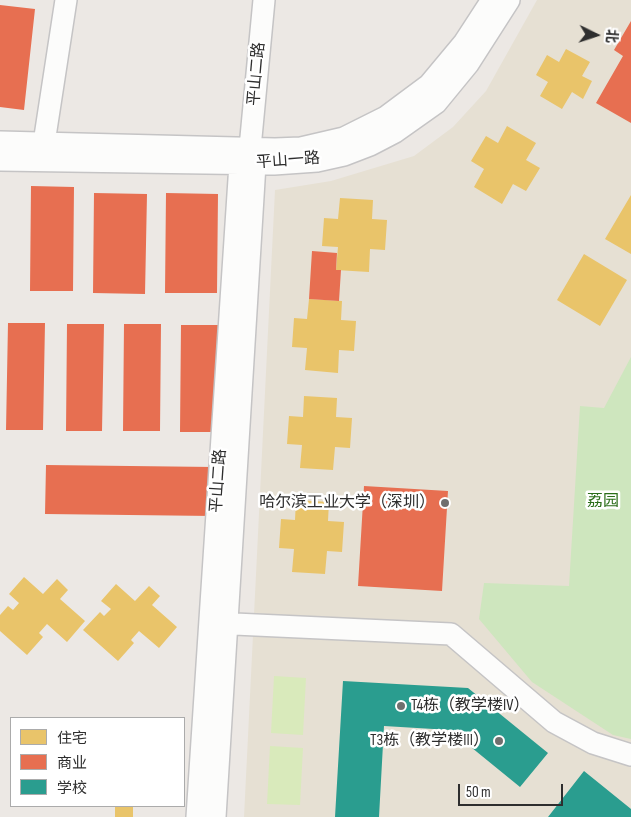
<!DOCTYPE html>
<html>
<head>
<meta charset="utf-8">
<style>
  body { margin:0 }
  #map { position:relative; width:631px; height:817px; overflow:hidden; background:#ece8e4; font-family:"Sofia Sans Condensed","Noto Sans SC",sans-serif }
  canvas { display:block }
  .legend { position:absolute; left:10px; top:717px; width:175px; height:90px; box-sizing:border-box; background:#fff; border:1px solid #ababab; margin:0; padding:6px 9px; list-style:none; font-size:15px; color:#2e2e2e }
  .legend li { display:flex; align-items:center; gap:10px; height:25px }
  .legend b { width:25px; border:1px solid #ababab }
  .north { position:absolute; left:571px; top:10px; width:50px; height:50px; -webkit-text-stroke:4px #fff; paint-order:stroke; rotate:94deg; font-size:14px; font-weight:700; line-height:20px; text-align:center; color:#2e2e2e }
  .north::after { content:''; display:block; margin:auto; width:18px; height:22px; background:#2e2e2e; clip-path:polygon(50% 0,100% 100%,50% 72%,0 100%) }
  .scale { position:absolute; left:458px; top:784px; width:105px; height:22px; box-sizing:border-box; border:2px solid #2e2e2e; border-top:0; padding-left:6px; font-size:15px; line-height:18px; white-space:nowrap; color:#2e2e2e; -webkit-text-stroke:4px #fff; paint-order:stroke }
</style>
</head>
<body>
<div id="map">
<canvas width="631" height="817"></canvas>
<ul class="legend">
<li><b style="height:14px;background:#e9c46a"></b>住宅</li>
<li><b style="height:14px;background:#e76f51"></b>商业</li>
<li><b style="height:14px;background:#2a9d8f"></b>学校</li>
</ul>
<div class="north">北</div>
<div class="scale">50 m</div>
</div>
<script>
const context = document.querySelector('canvas').getContext('2d');
context.lineJoin = 'round';
function paint(path, color) { context.fillStyle = color; context.fill(path, 'evenodd'); }
const toPath = rows => new Path2D(rows.map(r => 'M' + r).join(''));
function strokePath(path, color, width, dash) { context.strokeStyle = color; context.lineWidth = width; context.lineCap = dash ? 'butt' : 'round'; context.setLineDash(dash || []); context.stroke(path); }
function label(font, color, halo, rows, align = 'center') {
  context.font = font + ' "Sofia Sans Condensed","Noto Sans SC",sans-serif'; context.lineWidth = 5; context.setLineDash([]); context.textBaseline = 'middle'; context.strokeStyle = halo; context.fillStyle = color; for (const [text, x, y, turn = 0] of rows) {
    context.save(); context.translate(x, y); context.rotate((+turn || 0) * Math.PI / 180); context.textAlign = isNaN(turn) ? turn : align; if (halo) context.strokeText(text, 0, 0); context.fillText(text, 0, 0); context.restore();
  }
}
paint(toPath([
  [537,0,631,0,631,817,244,817,275,190,331,181,414,156,453,127,486,91]
]), '#e6e0d3');
paint(toPath([
  [631,357,631,739,613,735,532,682,479,619,484,583,569,586,580,406,604,408]
]), '#cee6be');
paint(toPath([
  [274,676,306,678,303,735,271,733],
  [270,746,303,748,300,805,267,804]
]), '#d9eabb');
paint(toPath([
  [566,49,590,62,582,76,592,81,583,99,572,92,562,109,540,96,548,82,536,75,547,55,559,62],
  [507,126,536,143,526,160,540,168,526,191,513,184,502,204,474,187,484,169,471,161,486,136,498,143],
  [631,195,631,254,605,239],
  [340,198,373,200,372,219,387,220,385,250,370,249,369,272,336,270,338,247,322,246,324,218,338,219],
  [584,254,627,280,600,326,557,300],
  [309,299,342,301,341,320,356,321,354,351,339,350,338,373,305,370,307,348,292,347,294,318,307,319],
  [304,396,337,398,336,417,352,418,350,448,335,447,333,470,300,468,302,445,287,444,289,416,303,417],
  [296,500,329,502,328,521,344,522,342,552,327,551,325,574,292,572,294,549,279,548,281,519,295,520],
  [24,577,43,594,57,579,68,590,60,599,85,621,67,642,47,624,39,633,43,637,27,655,0,631,0,615,8,606,13,610,19,603,9,594],
  [116,584,135,601,149,586,160,596,152,605,177,627,159,648,139,631,131,640,134,643,118,661,83,630,100,612,104,616,111,609,101,601],
  [115,806,133,806,133,817,115,817]
]), '#e9c46a');
paint(toPath([
  [0,5,35,9,24,110,0,107],
  [631,21,631,123,596,103,623,56,614,50],
  [31,186,74,187,73,291,30,291],
  [94,193,147,194,145,294,93,293],
  [166,193,218,194,217,293,165,293],
  [312,251,337,253,336,270,341,270,339,301,309,299],
  [8,323,45,323,43,430,6,430],
  [67,324,104,324,102,431,66,431],
  [124,324,161,324,160,431,123,431],
  [181,325,218,325,217,432,180,432],
  [46,465,214,467,213,516,45,514],
  [364,486,448,491,442,591,358,586]
]), '#e76f51');
paint(toPath([
  [343,681,468,688,548,753,520,787,450,730,384,726,379,817,335,817],
  [584,771,631,809,631,817,548,817]
]), '#2a9d8f');
const minor = toPath([
  [0,142,275,149,301,148,344,138,386,117,429,85,464,43,492,0],
  [44,143,66,0],
  [0,160,274,164,317,161,344,155,370,145,395,132,436,103,468,64,509,0],
  [213,623,451,634,554,722,593,743,631,755],
  [197,817,240,164,250,148],
  [215,817,255,164,250,148,264,0]
]);
strokePath(minor, '#c5c4c5', 24);
strokePath(minor, '#fcfcfb', 21);
for (const [x, y, r, color] of [
  [445,503,5,"#706f6e"],
  [401,706,5,"#706f6e"],
  [499,741,5,"#706f6e"]
]) { const dot = new Path2D(); dot.arc(x, y, r, 0, 2 * Math.PI); context.fillStyle = color; context.fill(dot); strokePath(dot, '#fff', 2); }
label('16px', '#2e2e2e', '#fff', [
  ["平山二路",257,74,-85],
  ["平山一路",288,161,-4],
  ["平山二路",219,481,-86]
]);
label('16px', '#2c6e1b', '#fff', [
  ["荔园",603,502]
]);
label('16px', '#2e2e2e', '#fff', [
  ["哈尔滨工业大学（深圳）",435,503],
  ["T4栋（教学楼IV）",411,706,"left"],
  ["T3栋（教学楼III）",489,741]
], 'right');
</script>
</body>
</html>
